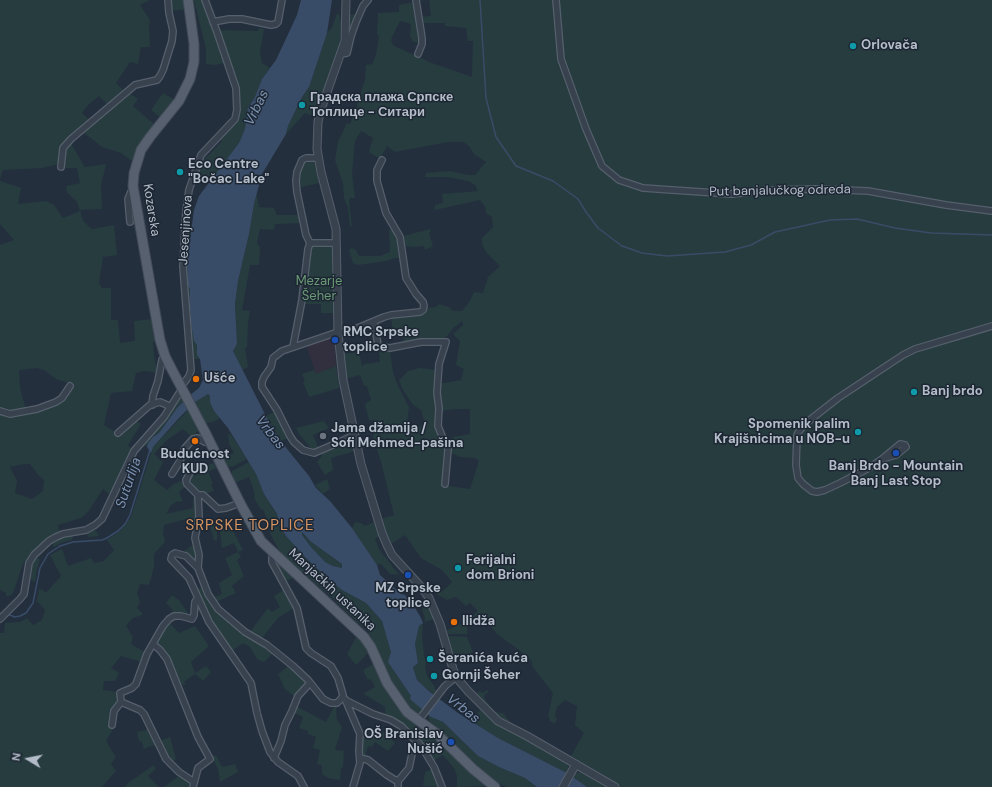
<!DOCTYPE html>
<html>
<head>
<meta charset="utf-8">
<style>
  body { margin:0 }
  #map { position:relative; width:992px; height:787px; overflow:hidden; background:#242f3e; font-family:"DM Sans",sans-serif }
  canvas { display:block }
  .north { position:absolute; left:8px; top:739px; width:40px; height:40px; -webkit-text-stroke:3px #1d2633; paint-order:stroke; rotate:280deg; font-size:11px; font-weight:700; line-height:16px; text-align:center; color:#b4bcc9 }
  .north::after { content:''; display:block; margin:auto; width:14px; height:18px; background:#b4bcc9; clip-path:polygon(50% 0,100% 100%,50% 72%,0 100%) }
</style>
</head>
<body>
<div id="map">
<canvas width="992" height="787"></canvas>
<div class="north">N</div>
</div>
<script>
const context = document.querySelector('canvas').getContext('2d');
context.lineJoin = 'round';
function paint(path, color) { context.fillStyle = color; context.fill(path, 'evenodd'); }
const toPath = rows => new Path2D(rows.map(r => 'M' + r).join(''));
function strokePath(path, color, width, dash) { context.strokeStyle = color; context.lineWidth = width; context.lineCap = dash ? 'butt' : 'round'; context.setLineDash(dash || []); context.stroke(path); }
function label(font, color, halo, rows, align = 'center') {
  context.font = font + ' "DM Sans",sans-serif'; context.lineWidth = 3; context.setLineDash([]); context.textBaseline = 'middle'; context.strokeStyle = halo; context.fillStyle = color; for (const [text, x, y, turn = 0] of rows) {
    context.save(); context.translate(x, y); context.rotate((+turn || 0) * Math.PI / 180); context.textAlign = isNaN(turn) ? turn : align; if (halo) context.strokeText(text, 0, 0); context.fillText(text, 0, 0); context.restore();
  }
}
paint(toPath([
  [334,337,336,366,316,374,306,345,322,339]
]), '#32303f');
paint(toPath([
  [0,0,150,0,140,5,150,20,149,26,150,47,141,47,138,64,130,62,116,83,124,91,108,105,99,96,87,106,82,113,90,121,67,140,60,151,59,164,42,168,3,170,0,179],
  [170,0,185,0,186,9,171,11],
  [194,0,202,0,224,63,215,65,206,64,206,49],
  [418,0,992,0,992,787,609,787,612,780,571,756,584,733,575,725,577,706,565,700,557,707,555,715,557,720,554,724,550,721,548,715,553,693,532,666,532,662,527,656,497,634,485,619,467,624,467,634,447,634,446,631,466,621,478,611,470,603,466,606,456,597,447,600,436,594,444,590,452,582,442,570,421,558,405,535,391,544,381,519,394,515,381,462,373,437,375,429,374,420,369,420,365,404,371,400,367,386,364,386,360,375,346,379,343,354,359,352,362,366,365,364,380,362,379,349,390,351,393,372,398,386,409,407,407,424,416,433,424,421,421,410,413,405,402,388,399,380,408,371,420,368,435,370,435,397,438,408,438,434,445,446,446,452,443,485,470,489,479,461,475,458,460,457,449,452,449,443,450,439,453,437,470,434,470,409,455,409,442,411,438,393,438,384,461,380,464,369,456,365,460,341,453,334,463,325,463,321,453,328,447,336,443,339,404,344,403,334,393,335,391,316,399,317,421,314,428,308,436,307,439,304,449,307,453,311,462,311,470,301,474,292,483,293,488,277,500,266,486,252,482,244,482,238,493,227,492,217,486,213,485,206,480,200,435,210,435,205,443,203,442,194,478,191,475,185,468,181,448,177,425,177,426,173,450,171,468,175,475,175,486,162,474,154,469,146,463,142,448,142,395,152,387,146,380,159,369,152,373,138,361,131,355,141,352,174,355,198,350,198,349,202,352,226,350,226,348,208,344,198,343,184,335,160,338,142,347,123,350,124,356,109,365,79,366,65,372,64,376,55,379,36,377,34,378,13,399,12,399,5,414,2,420,44,412,41,412,38,410,37,411,24,400,21,392,37,391,41,394,46,432,63,472,77,473,41,468,41,466,28,445,26,445,23,421,23,421,17,431,16,429,0,417,1],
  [337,14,339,14,341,24,339,49,323,91,315,117,305,113,286,134,288,126,302,97,309,87,327,33,332,27],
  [349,14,357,15,349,34,350,27],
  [259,28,264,29,260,52,262,63,270,68,262,79,254,99,248,107,245,129,239,143,211,181,207,178,195,174,198,167,200,168,204,160,222,141,220,138,238,120,241,111,239,87,218,30,258,31],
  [129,93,138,99,133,106,155,125,139,147,132,161,121,153,102,147,83,132],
  [163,93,175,100,161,118,151,110],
  [70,142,85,167,106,164,101,186,102,209,80,210,83,221,92,229,114,225,117,255,103,257,99,283,102,288,111,288,111,320,118,320,120,343,135,341,134,321,153,319,153,332,155,341,153,342,154,357,158,373,144,371,136,373,132,391,111,393,104,425,120,435,136,421,141,424,128,445,133,451,111,496,103,489,88,512,81,518,58,525,60,533,28,563,24,561,13,593,10,596,6,596,6,593,0,590,0,414,12,416,44,410,63,401,73,388,68,383,56,379,44,370,36,368,19,370,20,388,26,409,12,411,0,408,0,245,14,240,0,224,0,181,21,188,18,204,46,201,54,205,63,218,80,211,77,202,67,192,66,186,80,183,77,168,64,168,64,154,65,149],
  [24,464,30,464,38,475,44,480,43,491,32,499,15,493,17,481,10,467],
  [312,160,315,163,319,183,298,188,298,176,304,161],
  [257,194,259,207,274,208,277,215,300,215,302,223,275,224,274,230,260,229,257,243,260,247,259,265,250,265,242,310,250,311,248,323,247,347,245,348,248,367,242,370,233,351,237,344,235,304,238,281,249,234,254,204],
  [187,223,192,224,187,262,190,289,189,306,191,314,191,323,197,345,197,355,200,359,194,359,189,332,185,260],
  [393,229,397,241,399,258,395,258,386,261,358,265,353,263,349,250,352,248,356,250,359,256,380,256,390,252,389,230],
  [430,229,431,231,429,233,433,246,425,250,424,246,414,247,404,246,403,236],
  [332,245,333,313,321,313,321,304,303,304,311,246],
  [336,366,339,388,309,397,303,382,305,382,302,374,314,370,316,374],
  [181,394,185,401,177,408,159,433,153,437,148,443,147,447,142,444],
  [206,394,210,396,214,411,220,418,213,422,205,423,195,402],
  [189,409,199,430,192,437,183,429,167,440,154,454,163,462,154,480,167,490,174,484,185,479,187,485,179,492,183,501,176,502,171,505,166,514,193,508,193,498,197,495,196,522,193,533,191,527,186,519,164,525,163,535,165,539,164,543,154,554,154,567,149,585,140,584,137,593,140,602,137,608,142,613,142,615,133,618,126,626,133,637,131,644,146,653,142,662,121,656,111,668,119,673,115,681,104,681,103,690,119,692,119,702,109,724,113,726,113,729,106,741,116,757,111,764,116,771,102,787,0,787,0,633,4,633,5,623,20,622,27,618,33,625,42,620,45,610,37,601,39,589,43,590,46,593,61,576,50,555,62,549,68,566,91,558,94,563,104,561,114,550,107,540,119,532,131,517,153,447],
  [276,411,288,438,281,441,266,416],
  [324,421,329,428,313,435,319,449,311,451,310,447,299,434,296,428],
  [230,433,247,459,232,467,227,466,223,459,234,453,229,444,228,435],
  [348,440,352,441,355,451,331,458,333,470,325,475,317,462,322,456,321,452,326,451],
  [249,462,256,474,264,494,277,515,280,527,286,536,305,557,325,576,342,590,366,603,382,621,391,652,394,671,411,696,424,711,420,715,414,713,410,709,390,680,376,646,367,629,357,622,328,594,281,554,271,535,267,519,263,509,261,510,254,498,255,496,254,491,249,477,235,483,232,474,232,471],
  [214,463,216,468,208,472,213,483,211,484,214,491,205,494,199,493,188,482,191,473,195,476,202,471,204,466],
  [327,479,330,489,323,494,315,485],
  [215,520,217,522,217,541,214,540,209,523],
  [228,521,243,550,238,552,241,557,237,560,244,576,232,586,236,593,216,602,213,598,222,594,219,583,232,575,225,558,238,552,234,543,222,548,219,524],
  [355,522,361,523,365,526,374,522,379,536,375,539,379,549,399,575,390,574,381,564,377,565,352,528],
  [94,528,99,536,88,537,87,532],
  [301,532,310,541,342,564,342,568,333,566,325,562,311,547,302,535],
  [73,535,72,540,61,543,54,547,51,541,61,537],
  [194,544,197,550,197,561,195,561,184,551],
  [36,555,40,560,37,569,35,582,28,578,31,562],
  [274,559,296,577,285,581],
  [203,587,206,595,216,609,242,632,273,653,264,662,261,661,257,659,250,647,243,643,232,651,206,613,197,589],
  [285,589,294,608,279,617,261,639,250,632,268,608,272,612,280,607,274,596],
  [172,595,179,600,190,616,174,614,171,608,166,603],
  [426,602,434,619,424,622,425,618,422,610],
  [169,622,179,633,195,626,209,646,191,662,195,673,206,666,211,672,203,681,195,674,184,682,186,684,179,685,175,672,163,649,156,644,163,631],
  [423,623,422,637,424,656,426,661,425,667,427,676,435,687,434,688,436,690,438,689,439,690,435,696,417,680,413,667,418,663,415,644,419,626],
  [359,635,369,652,356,665,347,654,355,639],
  [449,636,467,637,473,652,471,653,473,655,453,661,447,637],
  [373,664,382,683,433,736,475,777,486,784,486,786,457,787,457,776,454,768,443,755,432,762,426,750,385,716,385,707,364,694,364,693,375,687,370,678,368,680,363,670],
  [288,666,305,682,305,685,295,697,285,689,278,674],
  [487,690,489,692,485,694,484,698,486,701,494,711,499,713,503,713,510,722,496,715,483,700,483,699,478,695,477,692,480,691,483,693],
  [340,704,336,709,337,720,342,727,335,750,344,751,343,767,341,768,340,780,328,778,322,774,322,765,317,764,320,750,313,748,316,737,308,734,308,731,299,728,303,717,293,712,296,706,326,722,334,707],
  [481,709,495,723,565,762,568,766,567,773,498,738,471,721],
  [428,713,431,717,443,722,478,756,499,767,525,778,537,787,507,787,497,783,488,776,430,723],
  [376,727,387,735,395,743,388,751,375,742,372,747,368,746,365,756,361,753,363,735,364,737,370,738],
  [150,729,159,747,156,747,153,745,144,749,142,742,139,741,137,732],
  [170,737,176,759,171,762,159,741],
  [216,755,222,767,235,764,238,772,220,782,218,769,212,757],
  [154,765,156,769,148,776,159,787,125,787,128,783],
  [433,769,440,787,423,786,425,772],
  [582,771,585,773,607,787,587,787,573,778,576,773],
  [180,775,192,783,192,787,164,787]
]), '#263c3f');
paint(toPath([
  [301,0,332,0,327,33,309,87,302,97,288,126,286,134,262,174,254,204,249,234,238,281,235,304,237,344,233,351,271,426,283,444,309,476,316,488,330,501,352,528,377,565,380,575,401,594,405,595,409,602,413,605,420,616,423,623,419,626,415,644,418,663,413,667,417,680,430,692,458,713,498,738,567,773,587,787,537,787,525,778,499,767,478,756,443,722,431,717,410,699,411,696,388,662,391,652,382,621,366,603,342,590,325,576,305,557,286,536,280,527,277,514,264,494,256,474,228,428,214,411,210,402,210,396,208,394,195,402,179,418,153,447,151,453,147,447,148,443,153,437,159,433,177,408,190,395,199,388,203,380,200,359,197,355,197,345,194,341,191,323,191,314,189,306,190,289,188,286,187,262,194,210,199,196,239,143,245,129,248,107,254,99,262,79,276,60,297,15],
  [302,532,310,541,342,564,342,568,333,566,325,562,311,547,302,535]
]), '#394c67');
strokePath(toPath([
  [480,0,486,98,496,137,516,166,553,181,578,199,586,212,598,228,622,246,642,253,667,256,725,252,751,245,775,232,830,220,857,219,895,228,931,233,992,235],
  [7,614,15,617,20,616,26,613,33,603,40,568,48,554,60,546,73,542,102,540,107,538,118,531,125,524,130,515,150,450]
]), '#394c67', 1.5);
const minor = toPath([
  [416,0,422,38,422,44,418,54],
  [556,0,561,59,586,129,602,166,619,180,643,188,731,194,773,190,819,189,868,191,946,205,992,211],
  [213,22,229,19,242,19,271,25,276,24,278,22,282,0],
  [341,54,347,53,351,36,356,22,363,6,368,0],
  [61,167,63,148,71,139,135,85,157,80,160,76,163,70,172,41,173,31,169,13,168,0],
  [130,222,128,199,133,187],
  [310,243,306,235,297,192,296,181,297,172,302,160,306,158,318,158],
  [310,243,336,243],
  [374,322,378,345,381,347,390,348,421,342,446,342,439,364,437,393,439,408,438,426,442,436,448,446,448,450,445,484],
  [293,347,302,300,308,249,310,243],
  [184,383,189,376,191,370,183,267,186,211,189,190,201,155,235,119,237,110,236,88,217,32,205,0],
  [152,405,153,396,158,381,162,360,165,356],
  [0,411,10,414,37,409,56,402,62,398,70,386],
  [118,433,150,405,160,402,167,405,170,408],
  [354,435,335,444,314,453,303,450,294,442,290,436,277,410,262,387,262,382,264,377,271,367,273,358,282,351,335,333,348,332,384,317,391,315,420,312,423,310,424,306,423,302,416,294,406,278,400,237,386,213,377,181,377,170,382,160],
  [882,459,896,455,906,447,905,445,900,444,882,459,869,468,840,483,825,490,817,492,812,491,803,484,798,478,796,465,797,435,799,431,806,423,838,398,903,355,915,349,992,326],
  [193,467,186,480,187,484,198,495,199,517,195,538,199,555,198,568],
  [172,474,180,461,185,448,193,439,198,438,205,442,209,440],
  [198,495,203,495,218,509,226,508,240,503],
  [274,553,272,558,272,562,297,608,306,648,311,653,331,666,338,678,343,695,341,699,337,703,331,703,323,699,308,680,293,666,267,645,245,632,218,609,208,594,198,568,186,556,175,553,172,555,171,559,189,578,209,622,251,683,257,713,262,731,270,752,278,762,298,776,304,787],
  [0,619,20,599,24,594,29,563,34,555,49,541,56,537,63,534,86,530,95,525,102,519,134,451,164,417,180,392],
  [153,644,160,650,167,659,198,737,210,759,198,768,193,787],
  [345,699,360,734,359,751,360,763,353,787],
  [347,701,373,714,391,720,401,726,422,747,434,767,442,787],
  [121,702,140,710,144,714,166,759,179,772,194,782],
  [418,721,445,686,456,677],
  [112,725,114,711,121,702,120,693,132,688,136,684,147,654,163,626,169,619,174,616,181,616,192,619,194,615,195,602,198,598],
  [274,758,281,741,285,725,292,711,298,696,310,683],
  [360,758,368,760,387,775,395,780,399,780,409,768,413,749,419,743],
  [398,780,398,787]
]);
const tertiary = toPath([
  [346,0,345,41,320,112,318,122,317,149,321,172,336,229,338,333,343,380,361,464,382,533,387,545,392,555,423,589,429,598,440,624,453,669,456,677,468,691,498,721,527,736,615,787],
  [563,787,576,764]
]);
const primary = toPath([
  [170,366,165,356,160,340,133,186,134,173,141,150,150,137,179,101,190,79,194,62,194,44,188,0],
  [205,432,240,503,261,541,364,637,371,647,387,683,407,712,437,734,473,769,495,787]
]);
strokePath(minor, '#565f6c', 8);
strokePath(tertiary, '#565f6c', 9);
strokePath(primary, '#414a57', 11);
strokePath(minor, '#38414e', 5.5);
strokePath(tertiary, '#38414e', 7);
strokePath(primary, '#56606e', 9);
const primaryBridge = toPath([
  [170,366,205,432]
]);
strokePath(primaryBridge, '#414a57', 11, []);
strokePath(primaryBridge, '#56606e', 9);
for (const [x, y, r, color] of [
  [853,46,4,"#0f9aa8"],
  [302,105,4,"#0f9aa8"],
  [180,172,4,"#0f9aa8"],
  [335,340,4,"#1a4fb4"],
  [196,379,4,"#e8710a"],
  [914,392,4,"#0f9aa8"],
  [858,432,4,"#0f9aa8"],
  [323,436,4,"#6b7280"],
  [195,441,4,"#e8710a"],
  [896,453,4,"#1a4fb4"],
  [458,568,4,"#0f9aa8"],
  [408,575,4,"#1a4fb4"],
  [454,622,4,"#e8710a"],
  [430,659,4,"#0f9aa8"],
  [434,676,4,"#0f9aa8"],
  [451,742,4,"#1a4fb4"]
]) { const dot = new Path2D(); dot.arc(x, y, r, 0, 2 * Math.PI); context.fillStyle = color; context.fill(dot); strokePath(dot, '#1d2633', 1.5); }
label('bold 13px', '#b4bcc9', '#1d2633', [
  ["Orlovača",861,46],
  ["Градска плажа Српске",310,98],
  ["Топлице - Ситари",310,113],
  ["Eco Centre",188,165],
  ["\"Bočac Lake\"",188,180],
  ["RMC Srpske",343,333],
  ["toplice",343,348],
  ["Ušće",204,379],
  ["Banj brdo",922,392],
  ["Spomenik palim",850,425,"right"],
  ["Krajišnicima u NOB-u",850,440,"right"],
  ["Jama džamija /",331,429],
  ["Sofi Mehmed-pašina",331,444],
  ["Budućnost",195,455,"center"],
  ["KUD",195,470,"center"],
  ["Banj Brdo - Mountain",896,467,"center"],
  ["Banj Last Stop",896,482,"center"],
  ["Ferijalni",466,561],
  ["dom Brioni",466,576],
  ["MZ Srpske",408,589,"center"],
  ["toplice",408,604,"center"],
  ["Ilidža",462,622],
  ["Šeranića kuća",438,659],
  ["Gornji Šeher",442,676],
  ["OŠ Branislav",443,735,"right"],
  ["Nušić",443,750,"right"]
], 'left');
label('13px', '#b4bcc9', '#1d2633', [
  ["Put banjalučkog odreda",780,191,-1],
  ["Kozarska",151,210,81],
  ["Jesenjinova",186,230,-86],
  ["Manjačkih ustanika",332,590,43]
]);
label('13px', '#6b9a76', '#1d2633', [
  ["Mezarje",319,282],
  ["Šeher",319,297]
]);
label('italic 14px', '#7c92b1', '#1d2633', [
  ["Vrbas",257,108,-64],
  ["Vrbas",270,433,52],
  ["Suturlija",129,483,-71],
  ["Vrbas",463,709,38]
]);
context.letterSpacing = '1px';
label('15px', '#d59563', '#1d2633', [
  ["SRPSKE TOPLICE",250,526]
]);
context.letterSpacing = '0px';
</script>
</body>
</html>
